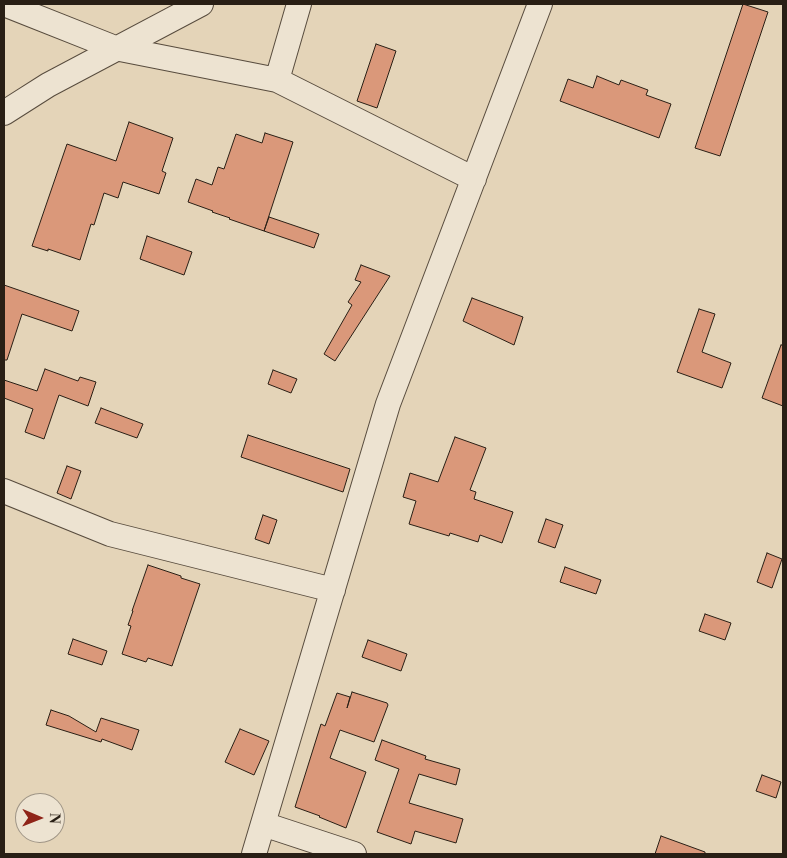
<!DOCTYPE html>
<html>
<head>
<meta charset="utf-8">
<style>
  body { margin:0 }
  #map { position:relative; width:787px; height:858px; overflow:hidden; background:#e4d4b8; font-family:"Libre Bodoni",serif }
  canvas { display:block }
  .frame { position:absolute; inset:0; border:5px solid #291f15; pointer-events:none }
  .north { position:absolute; left:15px; top:793px; width:50px; height:50px; box-sizing:border-box; background:#ede3d1; border:1px solid #9f9586; border-radius:50%; rotate:91deg; font-size:14px; font-weight:700; line-height:20px; text-align:center; color:#291f15 }
  .north::after { content:''; display:block; margin:auto; width:18px; height:22px; background:#8f2418; clip-path:polygon(50% 0,100% 100%,50% 72%,0 100%) }
</style>
</head>
<body>
<div id="map">
<canvas width="787" height="858"></canvas>
<div class="frame"></div>
<div class="north">N</div>
</div>
<script>
const context = document.querySelector('canvas').getContext('2d');
context.lineJoin = 'round';
function paint(path, color) { context.fillStyle = color; context.fill(path, 'evenodd'); }
const toPath = rows => new Path2D(rows.map(r => 'M' + r).join(''));
function strokePath(path, color, width, dash) { context.strokeStyle = color; context.lineWidth = width; context.lineCap = dash ? 'butt' : 'round'; context.setLineDash(dash || []); context.stroke(path); }
const building = toPath([
  [743,4,768,12,720,156,695,148,743,4],
  [376,44,396,51,377,108,357,101,376,44],
  [597,76,619,85,621,80,648,90,646,95,671,104,659,138,560,101,568,79,593,88,597,76],
  [129,122,173,138,162,171,166,173,159,194,123,182,118,198,104,193,94,225,91,224,80,260,48,249,48,251,32,246,67,144,116,161,129,122],
  [265,133,293,142,264,231,229,219,230,218,212,212,213,211,188,202,196,179,212,185,218,167,224,169,236,134,262,143,265,133],
  [269,217,319,234,314,248,264,231,269,217],
  [147,236,192,252,184,275,140,259,147,236],
  [361,265,390,276,335,361,324,354,352,305,348,302,361,282,355,280,361,265],
  [4,285,79,311,72,331,22,314,7,360,4,360,4,285],
  [472,298,523,317,514,345,463,321,472,298],
  [699,309,715,314,702,352,731,363,722,388,677,372,699,309],
  [781,345,783,345,783,406,762,398,781,345],
  [45,369,78,381,80,377,96,382,88,406,59,395,44,439,25,432,33,409,4,398,4,380,37,391,45,369],
  [273,370,297,379,291,393,268,384,273,370],
  [101,408,143,424,137,438,95,423,101,408],
  [248,435,350,469,343,492,241,457,248,435],
  [455,437,486,448,470,490,476,492,474,499,513,512,502,543,480,535,478,542,450,533,449,536,409,524,416,501,403,497,410,473,438,482,455,437],
  [67,466,81,471,71,499,57,493,67,466],
  [263,515,277,520,269,544,255,539,263,515],
  [546,519,563,525,555,548,538,542,546,519],
  [767,553,782,559,772,588,757,582,767,553],
  [148,565,181,576,181,578,200,584,172,666,148,658,146,662,122,654,131,626,128,625,133,611,132,611,148,565],
  [565,567,601,580,596,594,560,582,565,567],
  [705,614,731,623,725,640,699,631,705,614],
  [73,639,107,651,102,665,68,654,73,639],
  [368,640,407,654,401,671,362,657,368,640],
  [352,692,387,703,388,705,374,742,340,730,330,758,366,772,346,828,319,817,320,816,295,807,321,724,325,726,337,693,350,697,347,708,352,692],
  [51,710,69,716,96,732,101,718,139,730,132,750,102,739,101,742,46,725,51,710],
  [240,729,269,741,254,775,225,762,240,729],
  [382,740,426,756,425,759,460,769,456,785,419,774,409,803,463,819,456,843,415,831,411,844,377,832,399,769,375,760,382,740],
  [762,775,781,782,776,798,756,791,762,775],
  [661,836,705,852,705,854,655,854,661,836]
]);
paint(building, '#da987a');
strokePath(building, '#291f15', 1);
const street = toPath([
  [4,4,115,48,277,80,474,179],
  [277,80,299,4],
  [4,113,48,85,201,4],
  [4,491,110,534,333,590],
  [263,824,354,854],
  [254,854,388,404,540,4]
]);
strokePath(street, '#584c3e', 26);
strokePath(street, '#ede3d1', 24);
</script>
</body>
</html>
